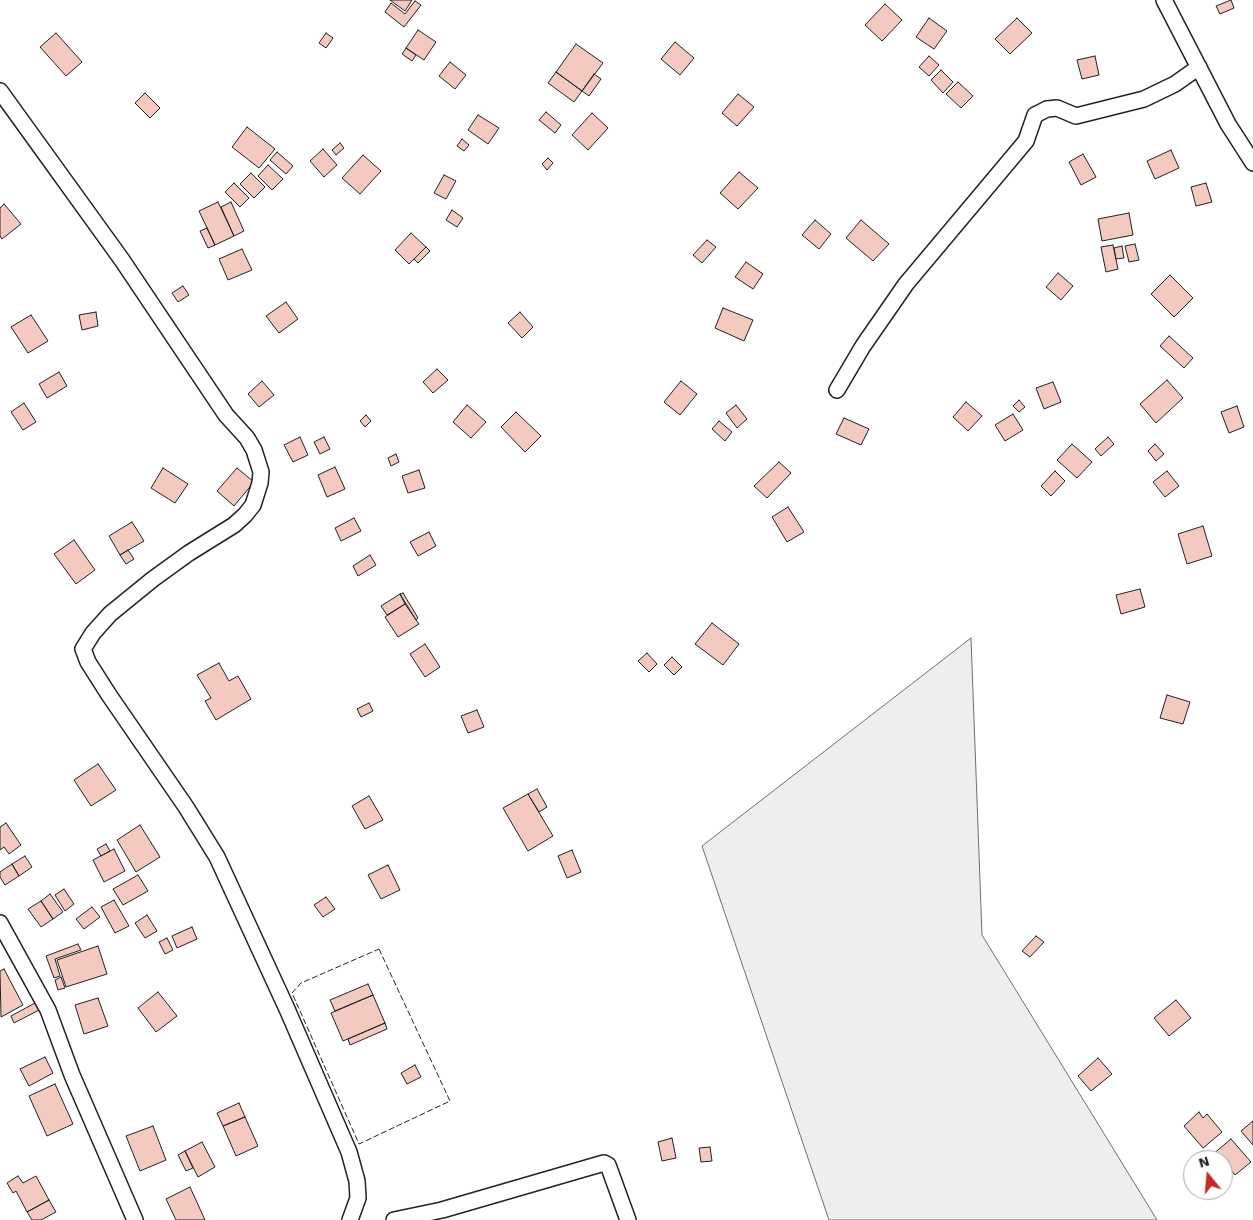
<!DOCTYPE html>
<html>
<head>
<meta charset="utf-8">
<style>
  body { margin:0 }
  #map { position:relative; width:1253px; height:1220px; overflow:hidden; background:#fff; font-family:"Work Sans",sans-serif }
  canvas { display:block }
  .north { position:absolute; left:1183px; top:1150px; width:50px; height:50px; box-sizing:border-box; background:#fff; border:1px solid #a7a7a7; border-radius:50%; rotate:343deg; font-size:14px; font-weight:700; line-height:20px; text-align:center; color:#222 }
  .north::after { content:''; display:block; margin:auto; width:18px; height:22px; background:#c62828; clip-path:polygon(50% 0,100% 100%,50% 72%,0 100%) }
</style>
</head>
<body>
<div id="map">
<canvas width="1253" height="1220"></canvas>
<div class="north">N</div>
</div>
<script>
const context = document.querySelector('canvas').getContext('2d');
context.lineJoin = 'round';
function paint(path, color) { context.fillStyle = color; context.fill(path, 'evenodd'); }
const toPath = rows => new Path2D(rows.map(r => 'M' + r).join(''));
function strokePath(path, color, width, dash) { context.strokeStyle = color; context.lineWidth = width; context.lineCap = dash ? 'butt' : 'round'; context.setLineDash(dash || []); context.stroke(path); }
const green = toPath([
  [971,638,982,935,1157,1220,829,1220,702,846,971,638]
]);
paint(green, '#eee');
strokePath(green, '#6f6f6f', 1);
const building = toPath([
  [390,0,412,0,405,11,390,0],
  [1231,0,1234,8,1220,14,1216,6,1231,0],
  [415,1,421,5,404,27,385,12,391,3,405,14,415,1],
  [885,4,902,20,882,41,865,25,885,4],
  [929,18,947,31,934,49,916,37,929,18],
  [1017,18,1032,33,1010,54,995,39,1017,18],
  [418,30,436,42,424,60,406,48,418,30],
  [56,33,82,62,66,76,40,47,56,33],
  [326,33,333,38,326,48,319,43,326,33],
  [675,42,694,58,680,75,661,59,675,42],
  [576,44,603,63,582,91,556,72,576,44],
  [406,48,416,55,412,61,402,54,406,48],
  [929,56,939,65,929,76,919,67,929,56],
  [1095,56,1099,75,1082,79,1077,60,1095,56],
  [450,62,466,75,455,89,439,76,450,62],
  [941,70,953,82,943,93,931,80,941,70],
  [556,72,582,91,574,102,548,83,556,72],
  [594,74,601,79,589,96,582,91,594,74],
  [958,82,973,96,961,108,946,94,958,82],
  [145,93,160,108,150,118,135,103,145,93],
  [738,94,754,107,737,126,722,113,738,94],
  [546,112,561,125,555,133,539,120,546,112],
  [592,113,608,128,588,150,572,135,592,113],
  [478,115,499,128,488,144,468,130,478,115],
  [247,127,275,149,259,168,232,147,247,127],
  [462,139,469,145,464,151,457,146,462,139],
  [340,143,344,148,336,155,332,150,340,143],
  [323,149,337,165,324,177,310,161,323,149],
  [1171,150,1179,168,1155,179,1147,161,1171,150],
  [277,152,293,166,286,174,270,160,277,152],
  [1083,154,1096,177,1081,185,1069,162,1083,154],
  [363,155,381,171,360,194,342,178,363,155],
  [548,158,553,163,547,170,542,164,548,158],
  [268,165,283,179,272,190,258,176,268,165],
  [739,172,758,188,738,209,720,193,739,172],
  [251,173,265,187,254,198,240,184,251,173],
  [444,175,456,181,446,199,434,193,444,175],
  [234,183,249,198,240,207,225,192,234,183],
  [1206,183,1212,202,1196,206,1191,187,1206,183],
  [218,202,234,236,215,245,199,211,218,202],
  [231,202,244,231,234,236,221,207,231,202],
  [4,204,21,224,2,239,0,236,0,208,4,204],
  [452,210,463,218,457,227,446,220,452,210],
  [1129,213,1133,235,1102,241,1098,219,1129,213],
  [815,220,831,234,819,249,802,235,815,220],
  [861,220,889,244,873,261,846,238,861,220],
  [207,228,215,245,208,248,200,231,207,228],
  [411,233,426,247,409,264,395,250,411,233],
  [707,240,716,247,702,263,693,255,707,240],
  [1135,244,1139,260,1129,262,1125,246,1135,244],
  [1113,245,1118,269,1106,272,1101,247,1113,245],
  [1122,246,1124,258,1116,259,1114,248,1122,246],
  [426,247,430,251,418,263,414,259,426,247],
  [242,249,252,270,228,280,219,259,242,249],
  [746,262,763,274,753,289,735,277,746,262],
  [1058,273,1073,286,1061,300,1046,287,1058,273],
  [1170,275,1193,298,1174,317,1151,294,1170,275],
  [183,286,189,295,178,302,172,293,183,286],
  [286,302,298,319,279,333,266,316,286,302],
  [723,308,753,320,744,341,715,328,723,308],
  [96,312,98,326,82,330,79,315,96,312],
  [520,312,533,327,522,338,508,323,520,312],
  [31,315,48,341,28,353,11,327,31,315],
  [1169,336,1193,358,1184,368,1160,346,1169,336],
  [437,369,448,380,433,393,423,382,437,369],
  [59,372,67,386,47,398,39,384,59,372],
  [1167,380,1183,398,1156,423,1140,404,1167,380],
  [262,381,274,395,259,407,248,394,262,381],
  [681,381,697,394,680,415,664,402,681,381],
  [1053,382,1061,402,1044,409,1036,388,1053,382],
  [1019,400,1025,407,1019,412,1013,406,1019,400],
  [966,402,982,416,968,431,953,417,966,402],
  [24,403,36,422,23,430,11,412,24,403],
  [467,405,486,422,471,438,453,422,467,405],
  [736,405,747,419,737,428,726,413,736,405],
  [1237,406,1244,427,1229,433,1221,412,1237,406],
  [516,412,541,436,525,452,501,427,516,412],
  [1013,414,1023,430,1005,441,995,425,1013,414],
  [366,415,371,421,365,427,360,421,366,415],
  [844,418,869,429,861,445,836,434,844,418],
  [719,421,732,432,725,441,712,429,719,421],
  [300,437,308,455,293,462,284,445,300,437],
  [324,437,330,449,320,454,314,442,324,437],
  [1108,437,1114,444,1101,456,1095,449,1108,437],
  [1072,444,1092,462,1077,478,1057,460,1072,444],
  [1155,444,1164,454,1156,461,1148,451,1155,444],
  [396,454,399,462,391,466,388,458,396,454],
  [779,462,791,473,767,498,754,486,779,462],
  [335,467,345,489,327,497,318,475,335,467],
  [163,468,188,484,175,503,151,488,163,468],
  [237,468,254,482,234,506,217,491,237,468],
  [419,470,425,488,408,493,402,476,419,470],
  [1055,471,1065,481,1051,496,1041,486,1055,471],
  [1167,471,1179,486,1165,497,1153,482,1167,471],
  [788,507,804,532,787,542,772,517,788,507],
  [354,518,361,531,341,541,335,528,354,518],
  [132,522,144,541,120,555,109,536,132,522],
  [1203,526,1212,556,1187,564,1178,534,1203,526],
  [429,532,436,546,418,556,410,542,429,532],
  [74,540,95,570,76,584,54,554,74,540],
  [128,550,134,559,126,564,120,555,128,550],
  [370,555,376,565,358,576,353,566,370,555],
  [1140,589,1145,607,1121,614,1116,595,1140,589],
  [403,593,418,618,416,620,400,594,403,593],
  [400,594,405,604,387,615,381,606,400,594],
  [405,604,419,624,398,637,385,617,405,604],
  [712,623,739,644,723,665,695,644,712,623],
  [425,644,440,667,425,677,410,654,425,644],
  [647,653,657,664,649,672,638,661,647,653],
  [672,657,682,667,674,675,664,665,672,657],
  [219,663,229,681,238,676,251,699,216,720,205,701,211,698,197,675,219,663],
  [1167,695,1190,702,1183,724,1160,718,1167,695],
  [369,703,373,711,361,717,357,709,369,703],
  [477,710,484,727,468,733,461,716,477,710],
  [98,764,116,790,91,806,74,780,98,764],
  [537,789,547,807,539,812,528,794,537,789],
  [528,794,553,836,528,851,503,808,528,794],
  [369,796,383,820,365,829,352,806,369,796],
  [6,823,21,845,9,854,4,847,0,850,0,827,6,823],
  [140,825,160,857,136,872,117,840,140,825],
  [106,844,110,851,101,856,97,849,106,844],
  [114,849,125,871,104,882,93,860,114,849],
  [572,850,581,872,567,878,558,856,572,850],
  [25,856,32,867,19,876,12,864,25,856],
  [12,864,19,876,5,885,0,877,0,872,12,864],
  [388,865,400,890,381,899,368,875,388,865],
  [138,875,148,891,123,905,113,889,138,875],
  [64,889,74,904,65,911,55,895,64,889],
  [50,894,63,912,53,919,41,901,50,894],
  [326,897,335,909,323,917,314,905,326,897],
  [114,900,129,926,115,933,101,907,114,900],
  [41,901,53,919,41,927,28,909,41,901],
  [92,907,100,917,84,929,76,919,92,907],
  [147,915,157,931,145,938,135,923,147,915],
  [192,927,197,939,177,948,172,936,192,927],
  [1036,936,1044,942,1030,957,1022,951,1036,936],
  [167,938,173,950,165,954,159,942,167,938],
  [78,944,81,950,55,959,60,976,54,978,46,956,78,944],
  [98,946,107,974,66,987,57,960,98,946],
  [4,969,23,1005,1,1017,0,971,4,969],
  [61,977,65,988,58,990,55,980,61,977],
  [368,984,373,995,335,1011,330,1000,368,984],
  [158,992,177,1016,156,1032,138,1008,158,992],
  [373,995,385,1023,343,1041,331,1013,373,995],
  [98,998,108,1026,84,1034,75,1005,98,998],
  [1176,1000,1191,1018,1169,1036,1154,1018,1176,1000],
  [35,1003,39,1010,14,1023,11,1016,35,1003],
  [385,1023,387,1029,350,1045,348,1039,385,1023],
  [45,1057,53,1073,29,1086,20,1069,45,1057],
  [1098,1058,1112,1074,1091,1091,1078,1076,1098,1058],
  [415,1065,421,1077,407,1084,401,1073,415,1065],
  [55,1084,73,1124,47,1136,29,1096,55,1084],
  [239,1103,245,1117,223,1126,217,1113,239,1103],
  [1199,1112,1203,1118,1207,1114,1222,1132,1203,1148,1184,1126,1199,1112],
  [245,1117,258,1146,236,1156,223,1126,245,1117],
  [1253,1121,1253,1145,1241,1131,1253,1121],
  [153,1126,166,1160,140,1171,126,1136,153,1126],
  [672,1138,676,1158,662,1161,658,1142,672,1138],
  [1231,1139,1251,1162,1235,1175,1231,1170,1227,1173,1223,1168,1223,1160,1216,1160,1212,1155,1231,1139],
  [202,1142,215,1167,198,1177,185,1151,202,1142],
  [710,1147,712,1161,701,1162,699,1148,710,1147],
  [185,1151,193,1168,186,1171,178,1155,185,1151],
  [18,1176,23,1183,36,1176,49,1200,27,1212,16,1191,13,1193,7,1183,18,1176],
  [190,1187,205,1220,176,1220,166,1199,190,1187],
  [49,1200,56,1212,41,1220,32,1220,27,1212,49,1200]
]);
paint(building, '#f3c9c0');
strokePath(building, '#222', 1);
const street = toPath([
  [1164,0,1228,124,1253,163],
  [0,91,122,260,226,415,247,438,254,450,261,472,260,483,253,505,245,515,234,525,189,553,153,579,110,614,93,633,83,649,88,662,109,695,186,807,217,857,287,1009,349,1152,357,1181,358,1198,350,1220],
  [837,390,863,346,906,284,1026,141,1035,115,1047,109,1057,108,1076,116,1144,99,1175,84,1199,67],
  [0,923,48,1010,72,1075,135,1220],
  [394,1220,442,1210,604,1163,608,1165,628,1220]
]);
strokePath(street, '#222', 18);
strokePath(street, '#fff', 15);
strokePath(toPath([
  [379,949,450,1101,359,1144,292,993,301,983,379,949]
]), '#222', 1, [6, 2.5]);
</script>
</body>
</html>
